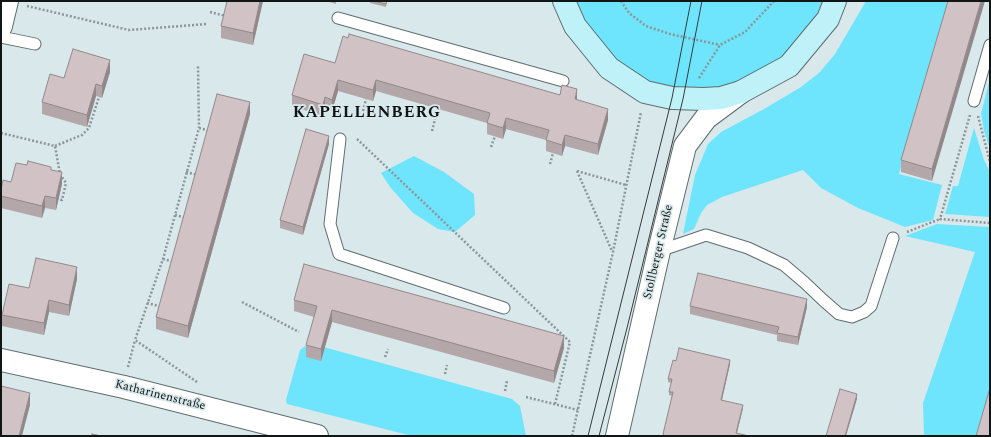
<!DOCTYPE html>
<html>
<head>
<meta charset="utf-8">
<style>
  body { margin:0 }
  #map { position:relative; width:991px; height:437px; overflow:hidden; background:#d9e8eb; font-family:Spectral,serif }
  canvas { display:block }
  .frame { position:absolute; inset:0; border:2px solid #101516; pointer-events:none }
</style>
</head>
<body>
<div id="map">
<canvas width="991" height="437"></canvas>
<div class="frame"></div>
</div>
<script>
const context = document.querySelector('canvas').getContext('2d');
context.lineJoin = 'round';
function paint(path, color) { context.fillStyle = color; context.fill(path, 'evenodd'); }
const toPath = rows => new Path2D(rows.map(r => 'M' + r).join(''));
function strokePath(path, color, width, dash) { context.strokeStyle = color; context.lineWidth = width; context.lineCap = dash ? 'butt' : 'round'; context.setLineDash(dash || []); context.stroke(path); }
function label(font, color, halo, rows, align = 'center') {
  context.font = font + ' Spectral,serif'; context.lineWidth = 3.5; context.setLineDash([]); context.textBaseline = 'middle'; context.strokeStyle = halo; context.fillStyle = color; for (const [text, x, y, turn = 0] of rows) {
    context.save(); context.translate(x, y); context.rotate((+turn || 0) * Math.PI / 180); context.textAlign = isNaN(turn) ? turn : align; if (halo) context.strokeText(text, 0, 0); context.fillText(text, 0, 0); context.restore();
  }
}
paint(toPath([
  [564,1,835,1,789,66,683,99,601,58],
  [866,1,949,1,899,174,942,185,933,220,905,227,858,208,821,188,803,170,722,197,707,205,701,213,694,229,683,234,695,175,708,144,721,132,764,109,801,87,819,73,835,54],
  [990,78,990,149,984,131,981,114],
  [974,128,984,160,990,172,990,217,945,214,953,186,958,186],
  [414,156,444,172,474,194,475,215,455,232,438,229,413,213,390,187,381,173],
  [937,224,990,227,990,390,976,436,924,436,923,403,975,252,905,236],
  [309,343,512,399,520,406,526,436,412,436,287,404,286,400,300,350]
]), '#6ee5fc');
const service = toPath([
  [338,18,563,81],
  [1,37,35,44],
  [974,101,990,45],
  [340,139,330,224,339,254,504,308],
  [659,251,706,235,748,248,784,265,804,282,823,300,839,314,852,317,864,312,871,306,893,238]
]);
const minor = toPath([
  [1,26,7,1],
  [1,360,124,387,317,436],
  [617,436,659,251,685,146,706,118,741,92]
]);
const secondary = toPath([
  [564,1,575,26,609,68,645,92,672,98,704,99,721,98,741,92,789,66,828,19,835,1]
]);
strokePath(service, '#5f6d6f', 13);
strokePath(minor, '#5f6d6f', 24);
strokePath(secondary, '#5f6d6f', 24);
strokePath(toPath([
  [621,1,629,13,646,26,670,34,720,45],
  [27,6,129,30,207,24],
  [210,12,226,16],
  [699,78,720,45,745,32,774,1],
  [363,111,366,99],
  [970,115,940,219,990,223],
  [978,116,990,162],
  [199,128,210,131],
  [432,131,435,119],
  [1,133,55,146,60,174,66,183,62,200,59,199],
  [357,139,570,342,555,404],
  [55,146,82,135,89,128,99,97],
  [491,147,495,136],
  [550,164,553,153],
  [577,171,612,251],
  [577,171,626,185],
  [186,172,198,175],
  [175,215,186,218],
  [907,232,940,219],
  [163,259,174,262],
  [242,302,299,332],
  [147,303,162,307],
  [385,357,388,349],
  [128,367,135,340],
  [445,374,447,365],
  [197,382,135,340,163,259,199,128,198,66],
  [505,391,507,381],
  [526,397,578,410],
  [572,436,613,252,641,112]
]), '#8b9698', 2.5, [2, 2]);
strokePath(service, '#fff', 11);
strokePath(minor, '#fff', 22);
strokePath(secondary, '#bff1f9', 22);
strokePath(toPath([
  [588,436,672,98,691,1],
  [599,436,627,328,683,99,702,1]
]), '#353c3d', 1);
paint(toPath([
  [263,1,253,45,221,38,221,26],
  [326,1,336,1,336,4],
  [370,1,387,1,386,7,370,3],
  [948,1,932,181,901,172,901,160],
  [335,63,577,100,608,120,598,155,565,146,562,156,546,151,546,140,506,129,503,139,487,134,487,123,376,91,373,101,338,91,332,111,325,109,323,116,292,106,292,95],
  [110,72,102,98,96,96,87,127,42,114,42,102,64,78],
  [250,114,188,338,156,329,156,317],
  [329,144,303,235,280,228,280,220],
  [51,170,62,184,56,210,45,208,42,218,1,208,1,189,11,182],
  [77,279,69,316,49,312,44,335,2,326,2,315,29,288],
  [294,300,564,348,554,383,332,322,321,361,306,357,306,345,314,317,294,311],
  [690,306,807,307,798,345,777,341,777,335,690,314],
  [676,361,730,364,722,400,743,408,737,433,749,436,663,436,672,396,669,395,669,392,671,383,668,382,668,379]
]), '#b4a7a9');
paint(toPath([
  [260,1,263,1,253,45,253,33],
  [981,1,985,1,932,181,932,169],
  [110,60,110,72,102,98,102,86],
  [338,80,338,91,332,111,332,100],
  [376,80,376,91,373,101,373,90],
  [96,84,96,96,87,127,87,115],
  [577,89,577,100,575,99],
  [325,97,325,109,323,116,323,105],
  [250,102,250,114,188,338,188,326],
  [608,109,608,120,598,155,598,144],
  [506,118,506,129,503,139,503,128],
  [565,135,565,146,562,156,562,145],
  [329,136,329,144,303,235,303,227],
  [62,172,62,184,56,210,56,198],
  [45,196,45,208,42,218,42,206],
  [77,267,77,279,69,316,69,305],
  [807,299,807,307,798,345,798,337],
  [49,300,49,312,44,335,44,323],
  [332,310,332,322,321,361,321,349],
  [564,336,564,348,554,383,554,371],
  [730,360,730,364,721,404,721,400],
  [30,393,30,405,22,436,19,436],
  [857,394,857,399,846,436,845,436],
  [743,405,743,408,736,436,736,433]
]), '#92888a');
const building = toPath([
  [227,1,260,1,253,33,221,26,227,1],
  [374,1,387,1,386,4,374,1],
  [948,1,981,1,932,169,901,160,948,1],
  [349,34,560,95,562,85,577,89,575,99,608,109,598,144,565,135,562,145,546,140,549,130,506,118,503,128,487,123,490,113,376,80,373,90,338,80,332,100,325,97,323,105,292,95,304,54,335,63,343,36,348,38,349,34],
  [73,49,110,60,102,86,96,84,87,115,42,102,50,74,64,78,73,49],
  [217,94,250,102,188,326,156,317,217,94],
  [306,129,329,136,303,227,280,220,306,129],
  [28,161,51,167,51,170,62,172,56,198,45,196,42,206,1,196,1,189,3,180,11,182,16,163,27,165,28,161],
  [36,258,77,267,69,305,49,300,44,323,2,315,9,284,29,288,36,258],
  [304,264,564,336,554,371,332,310,321,349,306,345,317,306,294,300,304,264],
  [698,273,807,299,798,337,777,333,779,327,690,306,698,273],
  [679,348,730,360,721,400,743,405,736,433,749,436,664,436,664,435,663,434,673,392,669,392,672,379,668,379,673,360,676,361,679,348],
  [1,386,30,393,19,436,1,436,1,386],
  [990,388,990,436,976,436,990,388],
  [840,389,857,394,845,436,826,436,840,389],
  [92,434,101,436,92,436,92,434]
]);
paint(building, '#d1c2c5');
strokePath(building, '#92888a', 1);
label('12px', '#101516', '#d9e8eb', [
  ["Stollberger Straße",659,252,-77],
  ["Katharinenstraße",160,396,14]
]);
context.letterSpacing = '1px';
label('bold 16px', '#101516', '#d9e8eb', [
  ["KAPELLENBERG",367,114]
]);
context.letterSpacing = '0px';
</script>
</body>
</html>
